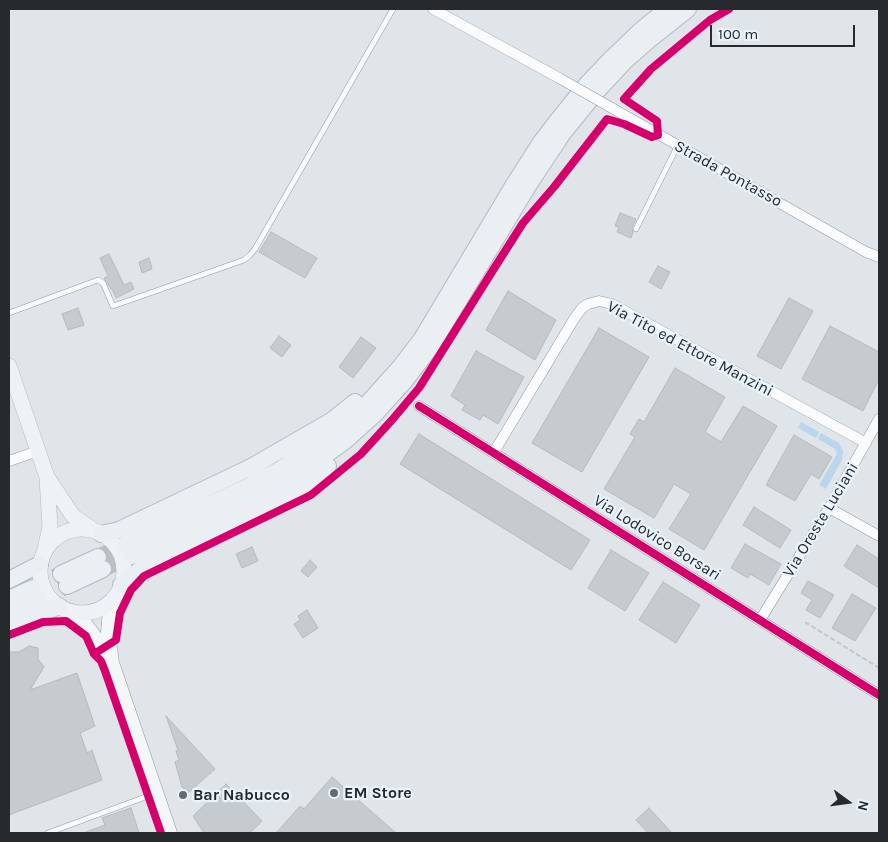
<!DOCTYPE html>
<html>
<head>
<meta charset="utf-8">
<style>
  body { margin:0 }
  #map { position:relative; width:888px; height:842px; overflow:hidden; background:#e0e5ea; font-family:Karla,sans-serif }
  canvas { display:block }
  .frame { position:absolute; inset:0; border:10px solid #262a2d; pointer-events:none }
  .north { position:absolute; left:823px; top:777px; width:50px; height:50px; -webkit-text-stroke:4px #e8f3fc; paint-order:stroke; rotate:104deg; font-size:14px; font-weight:700; line-height:20px; text-align:center; color:#262a2d }
  .north::after { content:''; display:block; margin:auto; width:18px; height:22px; background:#262a2d; clip-path:polygon(50% 0,100% 100%,50% 72%,0 100%) }
  .scale { position:absolute; left:710px; top:25px; width:145px; height:22px; box-sizing:border-box; border:2px solid #262a2d; border-top:0; padding-left:6px; font-size:15px; line-height:18px; white-space:nowrap; color:#262a2d; -webkit-text-stroke:4px #e8f3fc; paint-order:stroke }
</style>
</head>
<body>
<div id="map">
<canvas width="888" height="842"></canvas>
<div class="frame"></div>
<div class="north">N</div>
<div class="scale">100 m</div>
</div>
<script>
const context = document.querySelector('canvas').getContext('2d');
context.lineJoin = 'round';
function paint(path, color) { context.fillStyle = color; context.fill(path, 'evenodd'); }
const toPath = rows => new Path2D(rows.map(r => 'M' + r).join(''));
function strokePath(path, color, width, dash) { context.strokeStyle = color; context.lineWidth = width; context.lineCap = dash ? 'butt' : 'round'; context.setLineDash(dash || []); context.stroke(path); }
function label(font, color, halo, rows, align = 'center') {
  context.font = font + ' Karla,sans-serif'; context.lineWidth = 4.5; context.setLineDash([]); context.textBaseline = 'middle'; context.strokeStyle = halo; context.fillStyle = color; for (const [text, x, y, turn = 0] of rows) {
    context.save(); context.translate(x, y); context.rotate((+turn || 0) * Math.PI / 180); context.textAlign = isNaN(turn) ? turn : align; if (halo) context.strokeText(text, 0, 0); context.fillText(text, 0, 0); context.restore();
  }
}
paint(toPath([
  [801,422,819,432,816,438,798,428],
  [821,433,839,443,843,451,842,460,826,489,819,485,837,454,835,449,818,439]
]), '#bad6ef');
const building = toPath([
  [620,213,636,219,632,228,633,232,631,238,617,232,619,227,615,226,620,213],
  [271,232,317,258,305,278,259,252,271,232],
  [109,254,124,285,131,282,134,289,116,298,112,289,111,289,104,278,108,276,100,258,109,254],
  [149,258,152,269,142,273,139,262,149,258],
  [658,266,670,272,661,289,649,282,658,266],
  [508,291,556,320,535,360,486,330,508,291],
  [789,298,813,311,781,369,757,356,789,298],
  [78,308,84,325,68,330,62,314,78,308],
  [830,326,879,352,879,379,863,411,802,379,830,326],
  [599,328,649,357,582,472,532,443,599,328],
  [279,336,291,345,282,357,270,348,279,336],
  [361,337,376,348,353,378,339,367,361,337],
  [476,351,524,377,498,424,483,415,480,420,462,410,465,405,451,396,476,351],
  [675,368,725,397,705,432,721,442,743,406,777,426,704,550,669,529,691,494,674,484,654,518,604,489,635,437,630,434,639,419,644,422,675,368],
  [419,434,590,540,571,570,400,464,419,434],
  [794,435,832,457,819,479,811,474,795,501,766,485,794,435],
  [754,507,791,530,780,548,743,525,754,507],
  [745,544,781,564,769,585,750,574,748,578,731,568,745,544],
  [857,545,879,559,879,588,844,566,857,545],
  [252,547,258,561,242,568,236,554,252,547],
  [611,550,649,573,625,611,588,588,611,550],
  [310,560,317,567,308,577,301,571,310,560],
  [808,581,834,595,820,618,806,610,812,600,801,593,808,581],
  [663,582,700,605,676,643,639,620,663,582],
  [852,594,876,608,855,641,832,628,852,594],
  [307,610,318,628,303,638,294,624,300,620,298,616,307,610],
  [29,646,38,648,38,659,44,667,30,690,77,673,95,726,80,733,87,753,92,750,102,780,9,815,9,652,19,652,29,646],
  [166,716,215,769,188,793,182,787,175,762,179,760,176,751,178,750,166,716],
  [332,777,396,833,276,833,300,806,304,809,332,777],
  [226,784,262,821,250,833,204,833,193,816,226,784],
  [131,808,139,833,86,833,86,832,105,825,102,818,131,808],
  [649,808,672,833,648,833,636,820,649,808]
]);
paint(building, '#c6cbcf');
strokePath(building, '#b6babe', 1);
strokePath(toPath([
  [98,557,126,544],
  [103,569,132,556],
  [33,588,61,574],
  [39,599,67,586]
]), '#bbc0c4', 16, [16, 8]);
const service = toPath([
  [636,229,678,145],
  [9,313,98,280,103,283,113,306,244,260,250,255,255,249,393,9],
  [48,833,156,793]
]);
const minor = toPath([
  [433,9,559,78],
  [619,112,866,252,879,257],
  [419,406,879,695],
  [494,452,574,319,582,308,588,304,599,301,612,304,866,443],
  [9,461,38,451],
  [829,508,879,536],
  [760,620,829,508,879,419]
]);
const secondary = toPath([
  [115,597,109,620,108,633,112,663,170,833],
  [70,611,86,625,98,641,109,659]
]);
const primary = toPath([
  [9,366,47,477,73,516,93,530],
  '40 571a42 42 0 1 1 84 0a42 42 0 1 1-84 0Z',
  [45,549,50,527,47,478]
]);
const trunk = toPath([
  [101,534,119,530,251,467,331,421,355,402],
  [126,544,247,487,281,469,327,439,366,405,401,366,421,340,513,186,541,142,554,125,587,84,609,61,639,32,667,9],
  [132,556,246,502,302,472,345,441,376,413,404,382,430,348,528,186,563,133,598,90,625,61,649,40,688,9],
  [61,574,98,557],
  [9,580,40,564],
  [121,585,137,572,164,554,275,502,307,483,328,466],
  [67,586,103,569],
  [9,599,33,588],
  [9,613,39,599],
  [9,627,59,606]
]);
strokePath(service, '#969a9e', 6);
strokePath(minor, '#969a9e', 11);
strokePath(secondary, '#969a9e', 15);
strokePath(primary, '#b3bac1', 16);
strokePath(trunk, '#b3bac1', 18);
strokePath(toPath([
  [805,622,879,668]
]), '#c4c6c8', 2, [5, 2.5]);
strokePath(service, '#fafbfc', 5);
strokePath(minor, '#fafbfc', 10);
strokePath(secondary, '#f4f7f8', 14);
strokePath(primary, '#eef2f5', 15);
strokePath(trunk, '#eaeff3', 16);
const minorBridge = toPath([
  [559,78,619,112]
]);
strokePath(minorBridge, '#969a9e', 11, []);
strokePath(minorBridge, '#fafbfc', 10);
strokePath(toPath([
  [419,406,879,695],
  [9,635,43,622,66,621,86,636,94,654],
  [161,833,105,671,101,661,94,654,116,640,120,613,131,590,144,576,311,495,361,454,392,420,419,388,495,267,523,223,554,187,607,119,624,124,652,137,658,135,657,121,624,99,651,69,710,20,729,9]
]), '#d6006c', 8);
for (const [x, y, r, color] of [
  [334,793,5,"#676b6f"],
  [183,795,5,"#676b6f"]
]) { const dot = new Path2D(); dot.arc(x, y, r, 0, 2 * Math.PI); context.fillStyle = color; context.fill(dot); strokePath(dot, '#e8f3fc', 2); }
label('16px', '#262a2d', '#e8f3fc', [
  ["Strada Pontasso",728,174,29],
  ["Via Tito ed Ettore Manzini",690,349,28],
  ["Via Oreste Luciani",821,520,-59],
  ["Via Lodovico Borsari",657,538,32]
]);
label('bold 16px', '#262a2d', '#e8f3fc', [
  ["EM Store",344,793],
  ["Bar Nabucco",193,795]
], 'left');
</script>
</body>
</html>
